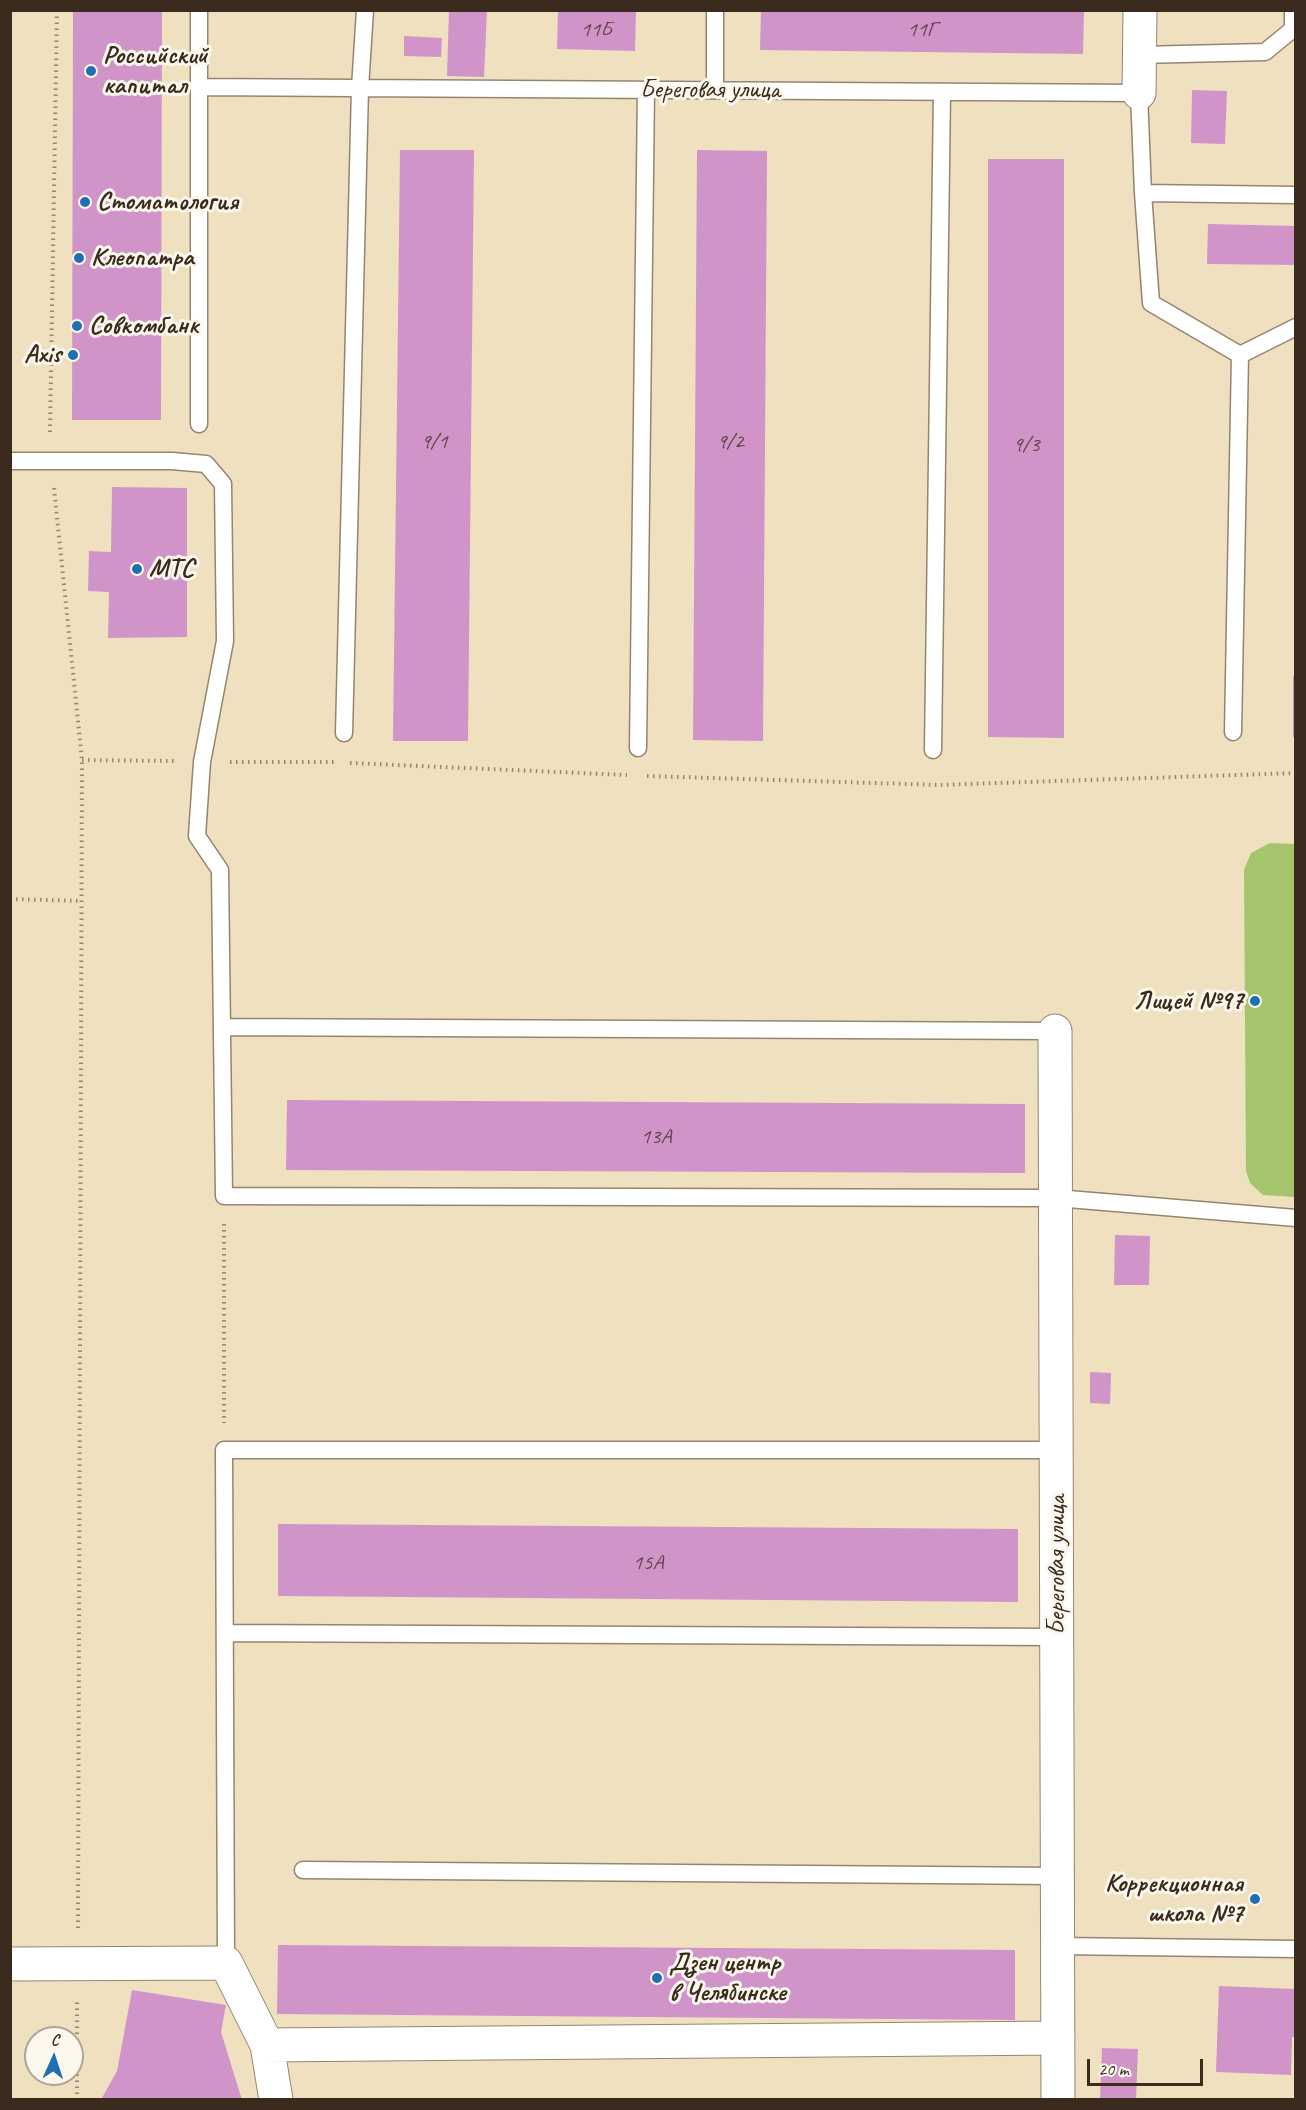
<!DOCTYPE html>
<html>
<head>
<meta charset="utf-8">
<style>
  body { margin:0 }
  #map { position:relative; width:1306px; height:2110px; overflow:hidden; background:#efe0c0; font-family:Caveat,sans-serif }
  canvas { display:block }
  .frame { position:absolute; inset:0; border:12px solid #3b2a1e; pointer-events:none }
  .north { position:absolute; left:24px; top:2026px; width:60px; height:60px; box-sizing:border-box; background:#fbf7ec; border:2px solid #aea59a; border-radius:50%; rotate:3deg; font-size:16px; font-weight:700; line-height:24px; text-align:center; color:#3b2a1e }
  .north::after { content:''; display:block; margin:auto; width:21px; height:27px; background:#1f6fb2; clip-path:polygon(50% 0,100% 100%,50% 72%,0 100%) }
  .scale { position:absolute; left:1087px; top:2059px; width:116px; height:27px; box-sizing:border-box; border:3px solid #3b2a1e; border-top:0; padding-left:8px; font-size:18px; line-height:21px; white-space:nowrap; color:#3b2a1e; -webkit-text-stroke:4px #fbf7ec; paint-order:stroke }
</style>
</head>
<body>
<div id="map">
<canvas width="1306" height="2110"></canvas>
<div class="frame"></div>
<div class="north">С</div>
<div class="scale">20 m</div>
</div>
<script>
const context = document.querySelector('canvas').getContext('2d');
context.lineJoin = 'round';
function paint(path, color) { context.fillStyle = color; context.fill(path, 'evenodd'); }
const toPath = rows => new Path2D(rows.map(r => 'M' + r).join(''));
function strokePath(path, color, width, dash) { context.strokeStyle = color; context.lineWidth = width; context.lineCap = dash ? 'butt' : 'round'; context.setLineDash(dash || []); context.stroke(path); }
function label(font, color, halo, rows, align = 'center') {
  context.font = font + ' Caveat,sans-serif'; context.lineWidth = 6; context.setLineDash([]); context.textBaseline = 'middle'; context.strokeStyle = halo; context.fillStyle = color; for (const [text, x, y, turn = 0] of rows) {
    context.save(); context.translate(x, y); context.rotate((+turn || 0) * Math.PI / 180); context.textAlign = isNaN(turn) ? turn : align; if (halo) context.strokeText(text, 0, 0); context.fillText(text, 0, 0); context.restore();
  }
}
paint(toPath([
  [1270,843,1295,844,1295,1197,1263,1195,1250,1183,1246,1171,1244,870,1251,853]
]), '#a5c56d');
paint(toPath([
  [73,10,162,10,161,420,72,420],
  [449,10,487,10,484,77,447,76],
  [558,10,636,10,635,51,557,49],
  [761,10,1084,10,1083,54,760,50],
  [404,36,442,38,441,57,404,56],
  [1192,90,1227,91,1225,144,1191,143],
  [400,150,474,150,468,741,393,741],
  [697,150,767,151,763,741,693,740],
  [988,159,1064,159,1064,738,988,737],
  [1208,224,1296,226,1296,265,1207,264],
  [112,487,187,488,187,637,108,638,109,592,88,591,89,551,111,552],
  [1293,676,1296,676,1296,737,1293,737],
  [287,1100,1025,1104,1025,1173,286,1170],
  [1115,1235,1150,1236,1149,1285,1114,1285],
  [1090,1372,1111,1373,1110,1404,1090,1403],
  [278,1524,1018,1529,1018,1602,278,1596],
  [278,1945,1015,1950,1015,2020,277,2014],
  [1219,1986,1296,1989,1296,2037,1292,2037,1291,2075,1216,2072],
  [132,1990,226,2005,221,2032,242,2100,104,2100,102,2098,117,2071],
  [1102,2048,1138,2049,1136,2100,1100,2100]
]), '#d194c8');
const service = toPath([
  [199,10,199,424],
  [1139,55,1265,52,1293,29,1293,10],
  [199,87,1139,93,1143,193,1296,195],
  [715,90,715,10],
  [1143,193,1151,303,1240,355],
  [10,461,172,461,206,464,223,484,225,641,202,762,197,836,220,870,224,1196,1056,1198,1296,1218],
  [1233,732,1240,355,1296,327],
  [344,733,360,88,365,10],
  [638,748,646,90],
  [933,750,942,92],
  [223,1027,1055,1031],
  [225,1633,1057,1637],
  [303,1870,1058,1876],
  [1058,1946,1296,1949],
  [226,1963,224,1450,1056,1450]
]);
const minor = toPath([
  [1139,93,1140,10],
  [1055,1031,1058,2100],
  [10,1964,226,1963,267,2045,276,2100],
  [267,2045,1058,2038]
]);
strokePath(service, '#95856f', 19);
strokePath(minor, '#95856f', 35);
strokePath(toPath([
  [50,432,57,10],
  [54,488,82,760,78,1928],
  [82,760,175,761],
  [230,762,337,762],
  [350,763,627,775],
  [647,776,939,785,1296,773],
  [10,899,82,901],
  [224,1224,224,1423],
  [77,2100,77,1998]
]), '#95856f', 4, [1.5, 4.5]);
strokePath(service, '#fff', 16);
strokePath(minor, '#fff', 33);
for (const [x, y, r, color] of [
  [91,71,6,"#1f6fb2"],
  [85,202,6,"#1f6fb2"],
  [79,258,6,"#1f6fb2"],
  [77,326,6,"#1f6fb2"],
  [73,355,6,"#1f6fb2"],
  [137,569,6,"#1f6fb2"],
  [1255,1001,6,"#1f6fb2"],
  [1255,1899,6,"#1f6fb2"],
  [657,1978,6,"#1f6fb2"]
]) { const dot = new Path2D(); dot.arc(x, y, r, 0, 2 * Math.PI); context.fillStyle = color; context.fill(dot); strokePath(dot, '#fbf7ec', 2); }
label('22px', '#604448', null, [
  ["11Б",596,30],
  ["11Г",922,30],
  ["9/1",434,442],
  ["9/2",730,442],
  ["9/3",1026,445],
  ["13А",656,1137],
  ["15А",648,1563]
]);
label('bold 26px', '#3b2a1e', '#fbf7ec', [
  ["Российский",103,56],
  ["капитал",103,86],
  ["Стоматология",97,202],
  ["Клеопатра",91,258],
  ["Совкомбанк",89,326],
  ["Axis",61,355,"right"],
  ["МТС",149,569],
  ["Лицей №97",1243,1001,"right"],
  ["Коррекционная",1243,1884,"right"],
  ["школа №7",1243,1914,"right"],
  ["Дзен центр",669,1963],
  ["в Челябинске",669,1993]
], 'left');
label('26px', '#3b2a1e', '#fbf7ec', [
  ["Береговая улица",710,90],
  ["Береговая улица",1057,1565,-90]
]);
</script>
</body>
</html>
